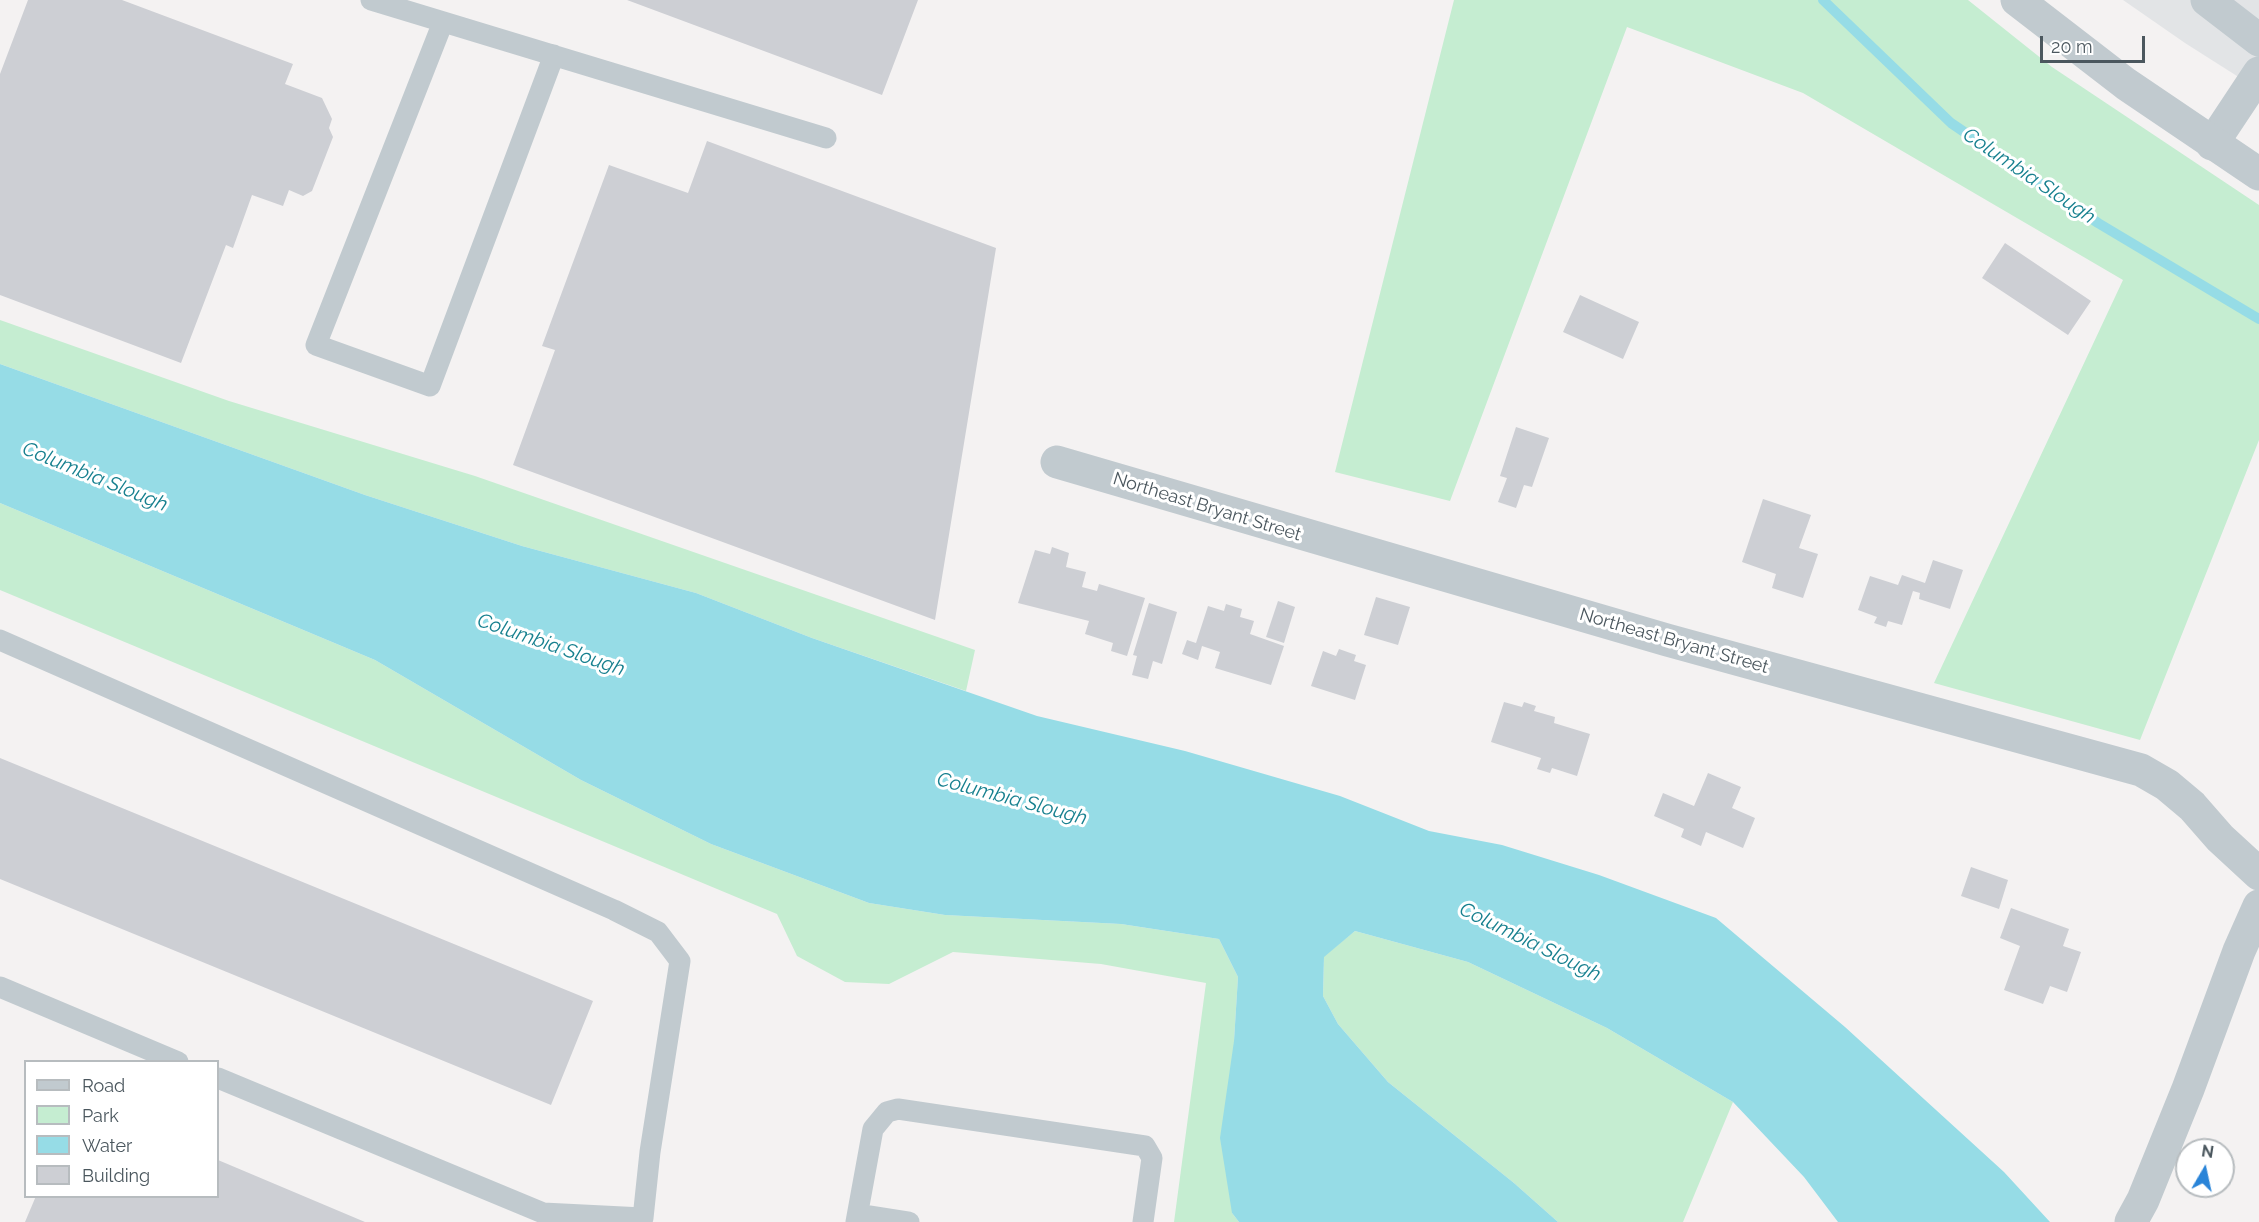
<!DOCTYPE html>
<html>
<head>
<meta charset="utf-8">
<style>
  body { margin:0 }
  #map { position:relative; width:2259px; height:1222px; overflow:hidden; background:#f4f2f2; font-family:Raleway,sans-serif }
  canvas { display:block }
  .legend { position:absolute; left:24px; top:1060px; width:195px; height:138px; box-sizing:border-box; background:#fff; border:2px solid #b7bcbf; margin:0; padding:8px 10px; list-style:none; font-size:18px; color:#4b575e }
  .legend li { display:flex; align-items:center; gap:12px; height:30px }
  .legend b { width:30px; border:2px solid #b7bcbf }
  .north { position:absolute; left:2175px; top:1138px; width:60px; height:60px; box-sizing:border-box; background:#fff; border:2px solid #b7bcbf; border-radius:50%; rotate:9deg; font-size:16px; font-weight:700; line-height:24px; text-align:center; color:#4b575e }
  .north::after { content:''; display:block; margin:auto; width:21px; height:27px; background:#2984d8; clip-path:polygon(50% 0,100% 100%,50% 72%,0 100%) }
  .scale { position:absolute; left:2040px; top:36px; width:105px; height:27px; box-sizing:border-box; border:3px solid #4b575e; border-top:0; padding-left:8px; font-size:18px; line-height:21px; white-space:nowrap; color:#4b575e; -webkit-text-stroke:4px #fff; paint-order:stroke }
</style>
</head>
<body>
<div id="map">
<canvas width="2259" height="1222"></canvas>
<ul class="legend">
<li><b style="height:8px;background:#c1cacf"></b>Road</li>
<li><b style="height:16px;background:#c5edd1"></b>Park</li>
<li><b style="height:16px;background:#96dce6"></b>Water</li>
<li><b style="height:16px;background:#cdcfd4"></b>Building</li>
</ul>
<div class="north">N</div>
<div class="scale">20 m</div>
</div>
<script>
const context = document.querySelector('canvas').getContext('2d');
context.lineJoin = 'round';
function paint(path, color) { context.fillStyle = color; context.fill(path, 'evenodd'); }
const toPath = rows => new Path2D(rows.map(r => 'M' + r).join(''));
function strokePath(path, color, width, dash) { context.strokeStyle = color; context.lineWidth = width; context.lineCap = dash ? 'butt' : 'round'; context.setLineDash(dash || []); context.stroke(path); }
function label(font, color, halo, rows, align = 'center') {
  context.font = font + ' Raleway,sans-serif'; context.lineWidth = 6; context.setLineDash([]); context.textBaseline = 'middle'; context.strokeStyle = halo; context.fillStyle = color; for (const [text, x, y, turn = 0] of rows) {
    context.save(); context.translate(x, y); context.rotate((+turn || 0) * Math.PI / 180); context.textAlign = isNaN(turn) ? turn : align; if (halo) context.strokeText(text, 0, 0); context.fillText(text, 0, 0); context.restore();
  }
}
paint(toPath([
  [2123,0,2259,0,2259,90,2185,43]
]), '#e2e4e6');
paint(toPath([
  [1454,0,1968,0,2052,67,2259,205,2259,440,2140,740,1934,683,2123,280,1803,93,1627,27,1450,501,1335,472],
  [0,320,229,401,475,476,975,650,966,691,812,638,696,593,522,546,365,495,0,364],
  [0,503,375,660,581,780,711,844,869,903,945,915,1121,924,1219,939,1238,977,1234,1041,1232,1213,1239,1222,1174,1222,1206,983,1101,964,953,952,889,984,845,982,797,956,777,914,0,590],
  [1355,931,1468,962,1607,1028,1733,1102,1683,1222,1558,1222,1514,1183,1388,1082,1338,1024,1323,996,1324,956]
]), '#c5edd1');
paint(toPath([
  [0,364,365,495,522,546,696,593,812,638,1037,716,1185,751,1340,796,1429,831,1502,845,1599,875,1716,918,1845,1027,2004,1172,2050,1222,1838,1222,1804,1177,1733,1102,1607,1028,1468,962,1355,931,1324,957,1323,996,1338,1024,1388,1082,1514,1183,1558,1222,1239,1222,1232,1213,1220,1138,1234,1041,1238,977,1219,939,1121,924,945,915,869,903,711,844,581,780,375,660,0,503]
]), '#96dce6');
strokePath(toPath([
  [1823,0,1951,123,2098,223,2259,319]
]), '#96dce6', 10);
paint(toPath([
  [28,0,122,0,293,64,285,84,322,98,332,119,329,128,333,137,312,191,303,196,289,190,283,206,252,195,233,248,226,245,181,363,0,295,0,74],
  [627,0,918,0,882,95],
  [707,141,996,248,935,620,513,465,555,350,542,346,609,165,688,193],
  [2005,243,2091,301,2068,335,1982,278],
  [1580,295,1639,322,1623,359,1563,332],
  [1516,427,1549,438,1532,487,1524,485,1516,508,1498,502,1507,478,1500,476],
  [1763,499,1811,515,1799,548,1818,554,1803,598,1772,588,1776,574,1742,562],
  [1052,547,1069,553,1066,567,1086,572,1082,587,1097,591,1099,584,1145,598,1127,656,1111,651,1113,643,1085,634,1089,621,1018,603,1035,550,1050,554],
  [1933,560,1963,570,1950,609,1919,599,1920,593,1913,591,1902,625,1888,621,1886,627,1874,623,1877,617,1858,610,1870,576,1898,585,1902,575,1925,583],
  [1376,597,1410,607,1398,645,1364,635],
  [1278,601,1295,607,1284,643,1266,637],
  [1149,603,1177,612,1162,664,1153,661,1148,679,1132,675,1137,656,1133,655],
  [1226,604,1242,609,1240,617,1254,621,1250,634,1284,646,1271,685,1215,668,1220,652,1202,646,1198,660,1182,654,1187,640,1196,643,1208,606,1224,611],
  [1339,649,1356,655,1354,661,1366,665,1355,700,1311,686,1323,651,1336,656],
  [1504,702,1522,707,1524,702,1536,706,1534,711,1555,717,1554,723,1590,734,1577,776,1552,768,1550,773,1537,769,1541,758,1491,742],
  [0,758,593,1001,551,1105,0,879],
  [1708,773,1741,787,1732,808,1755,818,1743,848,1706,832,1701,846,1681,837,1684,829,1654,816,1663,793,1694,806],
  [1971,867,2008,880,1999,909,1961,896],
  [2011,908,2069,929,2063,946,2081,952,2067,992,2050,986,2043,1004,2004,990,2020,946,2000,938],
  [218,1160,365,1222,25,1222,36,1196,218,1196]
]), '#cdcfd4');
strokePath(toPath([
  [371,0,826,138],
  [443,22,316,345,430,386,554,55],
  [0,640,614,910,658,932,680,961,650,1152,643,1218,543,1213,218,1078],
  [0,987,178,1062],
  [858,1214,909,1222],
  [856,1222,873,1129,887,1112,898,1109,1145,1146,1152,1158,1143,1222]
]), '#c1cacf', 21);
strokePath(toPath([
  [2207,0,2259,40],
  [2212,144,2259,73],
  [1057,462,1667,640,2141,770,2167,785,2192,806,2220,838,2259,874],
  [2131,1222,2143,1200,2188,1089,2239,951,2259,906]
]), '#c1cacf', 33);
strokePath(toPath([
  [2017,0,2126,84,2259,174]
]), '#c1cacf', 33);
label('18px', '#4b575e', '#fff', [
  ["Northeast Bryant Street",1207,507,17],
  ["Northeast Bryant Street",1674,641,16]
]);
label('italic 20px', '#17808f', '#fff', [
  ["Columbia Slough",2029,176,34],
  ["Columbia Slough",95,477,22],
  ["Columbia Slough",551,645,19],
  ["Columbia Slough",1012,799,15],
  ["Columbia Slough",1530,942,26]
]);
</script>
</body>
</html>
